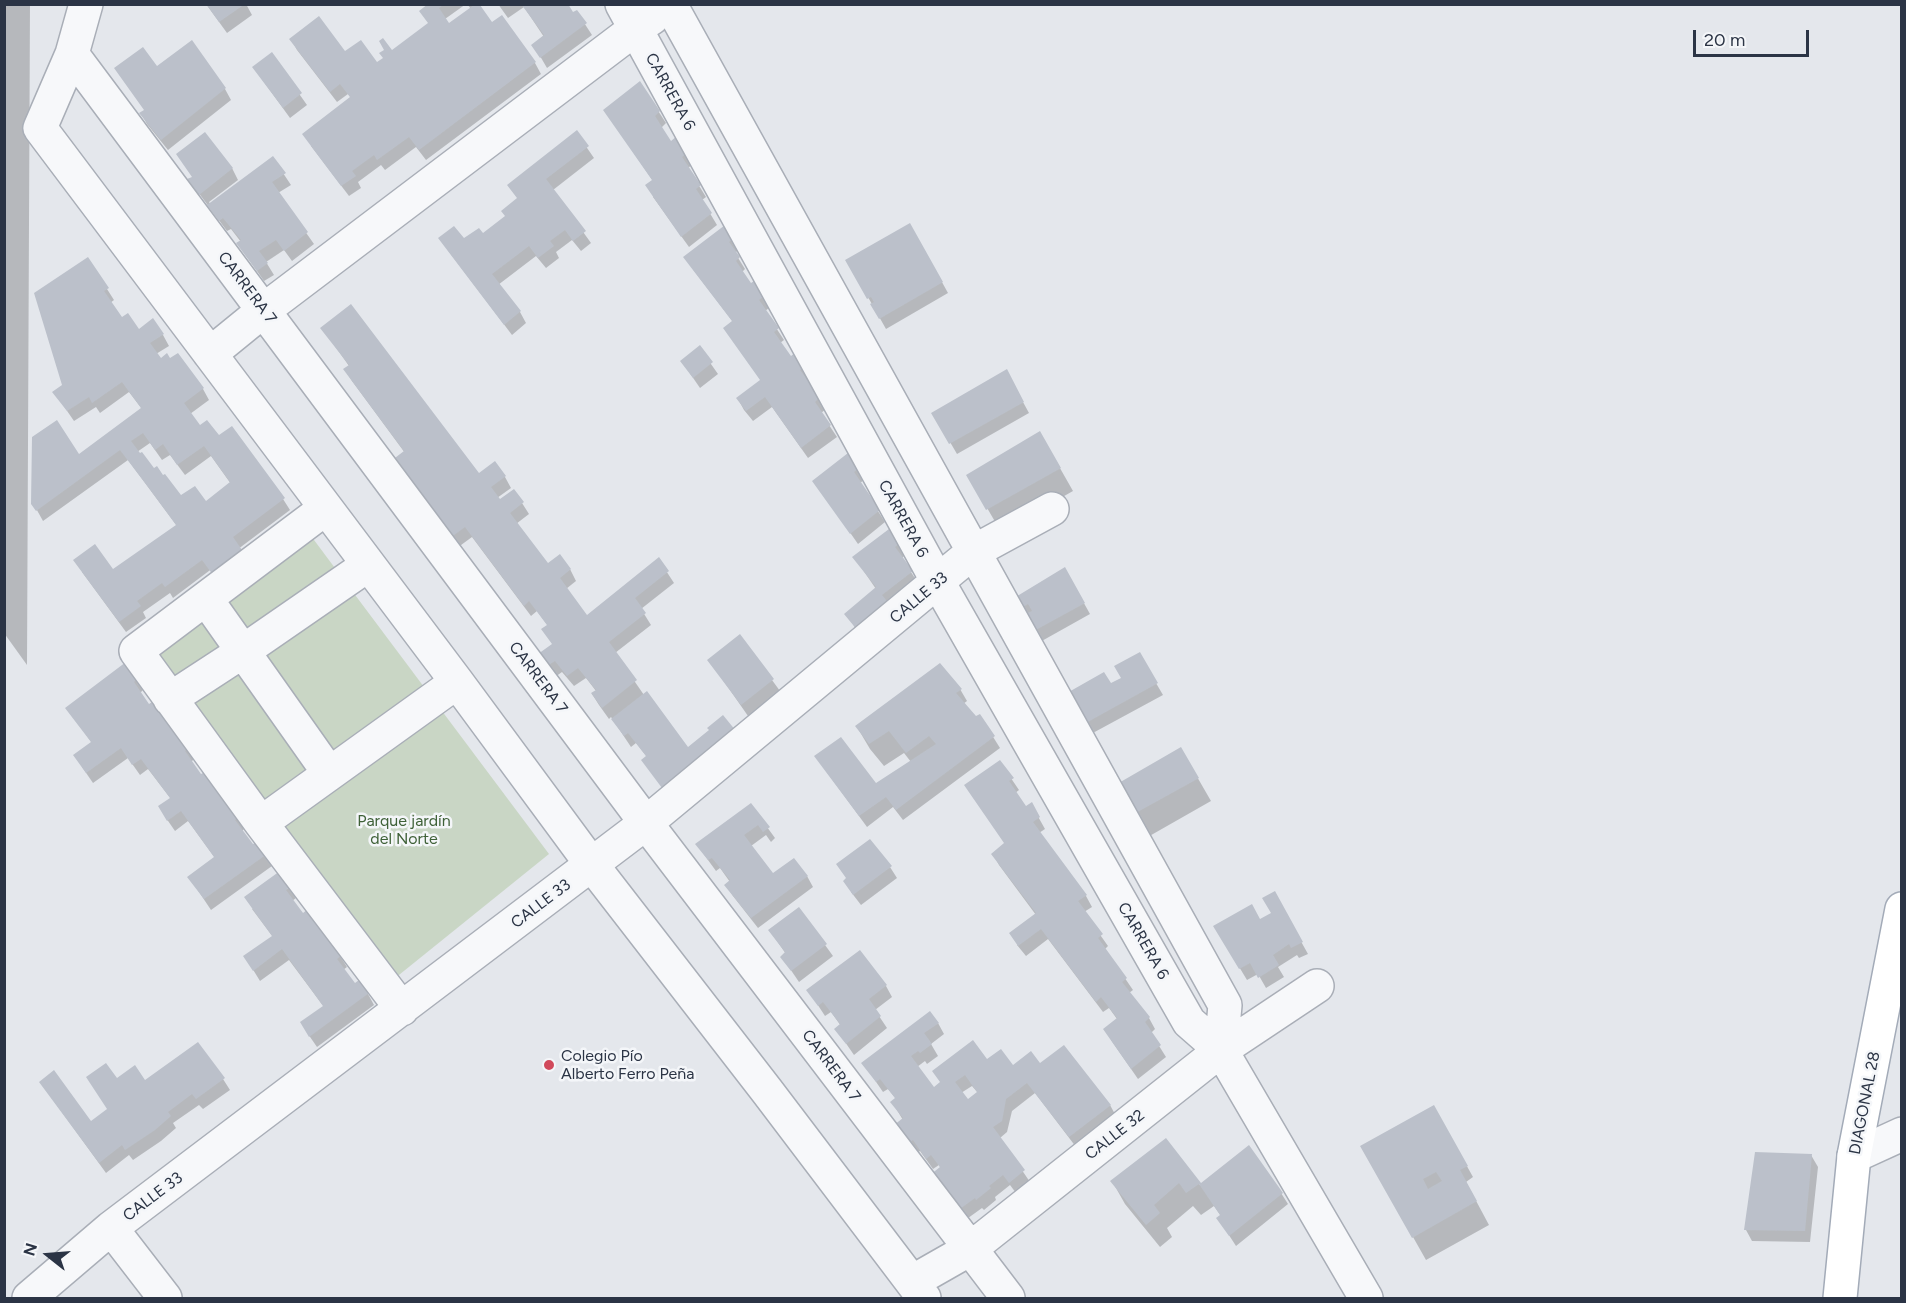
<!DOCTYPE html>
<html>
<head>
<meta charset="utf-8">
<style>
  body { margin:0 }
  #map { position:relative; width:1906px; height:1303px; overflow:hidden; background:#e4e7ec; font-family:Figtree,sans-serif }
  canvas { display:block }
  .frame { position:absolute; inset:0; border:6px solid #2b3445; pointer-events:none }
  .north { position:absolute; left:18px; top:1225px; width:60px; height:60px; -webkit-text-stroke:4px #f4f6f9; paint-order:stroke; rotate:287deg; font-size:16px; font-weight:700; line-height:24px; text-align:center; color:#2b3445 }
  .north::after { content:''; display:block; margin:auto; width:21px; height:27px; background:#2b3445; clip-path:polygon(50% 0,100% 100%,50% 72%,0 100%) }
  .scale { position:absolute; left:1693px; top:30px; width:116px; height:27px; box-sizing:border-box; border:3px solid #2b3445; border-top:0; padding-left:8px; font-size:18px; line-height:21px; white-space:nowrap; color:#2b3445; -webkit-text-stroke:4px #f4f6f9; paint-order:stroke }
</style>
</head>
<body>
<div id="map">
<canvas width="1906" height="1303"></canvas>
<div class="frame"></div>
<div class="north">N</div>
<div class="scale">20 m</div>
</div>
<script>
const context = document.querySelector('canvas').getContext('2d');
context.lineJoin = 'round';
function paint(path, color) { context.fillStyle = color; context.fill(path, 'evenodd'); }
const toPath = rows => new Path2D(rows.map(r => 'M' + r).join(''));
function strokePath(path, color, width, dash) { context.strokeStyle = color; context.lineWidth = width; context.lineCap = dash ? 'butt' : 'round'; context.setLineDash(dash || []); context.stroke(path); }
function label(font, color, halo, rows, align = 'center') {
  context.font = font + ' Figtree,sans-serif'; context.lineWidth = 5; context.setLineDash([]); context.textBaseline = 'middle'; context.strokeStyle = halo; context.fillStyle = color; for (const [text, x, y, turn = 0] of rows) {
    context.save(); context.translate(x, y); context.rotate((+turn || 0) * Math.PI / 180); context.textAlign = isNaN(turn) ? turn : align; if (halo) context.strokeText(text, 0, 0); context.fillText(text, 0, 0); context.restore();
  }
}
paint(toPath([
  [308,532,549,854,389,983,148,652]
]), '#c9d6c5');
paint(toPath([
  [4,4,30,4,27,665,4,633],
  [206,4,246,4,252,15,227,33],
  [430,4,466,4,445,19,449,25,471,9,467,4,481,4,479,6,492,24,535,63,541,74,426,160,416,147,385,170,381,165,358,182,361,188,349,196,311,146,351,98,348,94,337,102,297,50,291,39,377,64,429,24],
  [498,4,566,4,573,14,577,12,592,35,547,68,540,56,544,37,524,7,508,18],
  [271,54,307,105,290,118,261,78],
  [157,68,225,89,231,100,168,150,147,124,141,113,145,111],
  [640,83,666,123,661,128,671,143,677,139,693,164,688,168,706,197,702,200,717,225,689,247,653,197,653,181,605,111],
  [576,132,594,158,553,190,591,243,581,251,572,240,556,252,559,258,546,268,536,256,498,285,520,312,526,323,512,335,447,249,464,240,482,235,506,217,518,199,509,185],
  [273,158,291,185,278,193,314,244,292,261,284,250,266,262,274,275,264,281,238,244,241,242,231,229,227,231,189,180,232,168,238,180,209,202,211,205],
  [728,224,743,246,735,253,745,269,742,272,751,285,773,305,765,311,784,340,780,343,791,358,812,376,806,381,826,409,821,413,837,437,808,458,772,407,753,421,744,410,738,399,761,381,733,322,692,268],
  [847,260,932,264,948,293,886,329],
  [107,289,114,300,110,303,121,319,138,331,163,335,169,346,156,354,160,360,170,361,178,355,203,389,209,400,190,414,200,427,219,438,283,499,290,510,173,598,170,593,143,612,146,618,126,632,82,572,113,571,177,526,128,460,43,521,33,503,79,456,142,409,129,392,100,413,96,407,74,421,54,392,63,385,36,294],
  [150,443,162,460,170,455,185,475,211,456,231,484,206,503,180,497,137,452],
  [322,328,479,475,505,477,511,488,497,498,500,502,522,503,529,514,516,524,548,565,570,569,576,581,566,589,587,617,659,560,674,583,641,609,651,625,615,653,644,695,688,750,710,731,723,717,670,798,643,760,647,757,636,743,631,747,611,717,609,719,599,705,592,694,596,691,586,678,574,686,562,672,555,677,546,665,553,645,548,626,537,611,531,616,472,537,457,548,405,453,352,381,345,370,349,366],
  [699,347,718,374,700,388,689,372],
  [1006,371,1029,413,957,454,933,413],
  [1040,433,1073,491,1001,532,968,475],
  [858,469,864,480,860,483,885,522,858,544,814,481],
  [899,544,905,555,902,558,918,583,867,645,846,614,876,589,854,557],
  [1065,569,1090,614,1040,642,1016,598],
  [740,636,780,691,748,716,709,660],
  [1139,654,1163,695,1091,734,1069,693,1110,685,1123,679],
  [136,679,143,690,140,693,149,706,155,702,194,759,191,762,201,777,238,818,244,829,242,831,253,846,266,855,272,866,211,910,189,877,215,858,188,821,175,831,166,818,171,799,148,769,140,775,128,758,93,783,82,767,92,743,67,708],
  [960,689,967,701,963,704,976,718,980,716,1000,748,903,820,893,807,867,827,823,767,876,785,911,762,904,753,884,766,870,749,857,727],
  [1181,749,1211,801,1146,838,1125,805],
  [1000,762,1019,790,1015,793,1025,808,1031,804,1045,829,1039,833,1086,896,1092,907,1084,912,1108,946,1105,949,1133,990,1129,993,1149,1018,1155,1029,1151,1033,1166,1057,1138,1079,1111,1040,1117,1019,1109,1008,1103,1012,1048,939,1026,956,1017,945,1036,915,999,865,993,854,1006,844],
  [751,805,775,838,771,842,766,835,751,846,773,875,807,876,813,887,758,928,733,896,726,885,730,882,720,868,716,871,697,845],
  [890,867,897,878,861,905,851,892],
  [290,887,296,898,292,901,340,956,347,967,343,970,354,985,368,994,374,1005,317,1047,308,1034,324,1007,289,960,260,981,252,968,273,937,252,909],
  [1274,893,1308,954,1299,958,1297,955,1278,967,1284,977,1266,988,1258,974,1247,980,1215,927,1259,921,1273,914],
  [799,909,833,956,799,982,782,957,786,954,770,931],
  [886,986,892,997,875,1010,887,1028,854,1055,836,1029,841,1026,831,1012,825,1016,808,990],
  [938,1023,944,1034,931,1044,938,1056,927,1064,925,1061,917,1067,934,1089,987,1061,1013,1067,1040,1065,1110,1105,1116,1116,1076,1147,1035,1093,1012,1111,1007,1132,1000,1138,1030,1182,1016,1193,1010,1185,995,1197,996,1200,984,1210,982,1208,964,1221,939,1165,933,1169,920,1151,906,1161,903,1120,892,1102,896,1099,888,1089,883,1092,863,1063],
  [972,1086,978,1093,967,1101,961,1093],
  [223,1079,230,1090,203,1109,199,1105,173,1123,176,1128,161,1141,133,1160,129,1155,106,1173,48,1093,90,1123,108,1110,116,1080,145,1082],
  [1434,1107,1473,1177,1466,1182,1489,1225,1426,1260,1413,1237],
  [1166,1140,1200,1185,1281,1193,1288,1204,1236,1246,1225,1229,1221,1216,1214,1206,1201,1215,1193,1206,1167,1228,1172,1237,1160,1247,1125,1204,1112,1181],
  [1811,1155,1818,1167,1810,1242,1752,1241,1746,1230]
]), '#0003');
paint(toPath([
  [206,4,245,4,219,22],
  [428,4,444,4,439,8,449,23,474,5,480,5,492,22,502,15,536,62,419,150,409,137,377,160,374,155,352,171,356,176,341,186,302,134,350,97,340,84,330,92,289,39,319,16,345,51,361,40,377,62,383,58,379,53,384,50,379,41,383,38,392,50,428,23,419,11],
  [521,4,568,4,573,12,577,10,587,23,540,58,531,45,544,35],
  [192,40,226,88,161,140,139,113,144,110,114,68,143,47,157,66],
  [272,52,302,93,283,108,252,67],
  [640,81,660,111,655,116,671,141,677,136,688,152,682,157,701,185,696,189,712,213,681,237,645,185,652,180,603,110],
  [577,130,589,146,546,179,586,231,573,241,565,230,550,241,554,246,538,258,529,246,492,274,521,311,504,325,438,238,454,226,464,238,479,228,483,233,505,216,501,211,517,198,507,185],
  [205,132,233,168,199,195,187,179,192,177,176,154],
  [273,156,286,173,272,182,308,232,284,251,276,240,259,251,268,263,257,271,236,243,241,240,223,218,219,221,207,205],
  [729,222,738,234,729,242,740,257,736,261,751,283,757,279,768,293,759,300,779,328,774,332,791,356,797,351,807,364,800,370,820,397,815,402,831,425,801,448,765,397,746,411,736,398,760,380,723,328,732,321,683,257],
  [910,223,943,282,879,319,870,304,874,302,871,297,867,299,845,260],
  [88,257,109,288,104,291,122,317,128,313,139,329,153,318,164,334,150,343,161,358,167,353,170,358,178,353,204,388,184,403,200,425,207,420,219,435,232,426,285,498,233,537,244,553,213,575,202,560,165,587,162,583,137,601,141,606,119,622,73,560,95,544,113,569,176,525,148,487,120,450,36,511,31,504,32,437,57,420,79,454,141,408,122,382,92,403,89,397,67,411,52,392,62,385,34,293],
  [143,433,155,450,163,444,177,465,204,446,230,482,206,501,195,486,181,495,165,474,163,475,157,466,154,468,142,452,140,453,131,441],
  [351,304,479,473,495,461,506,476,491,487,500,499,514,489,524,502,510,513,548,563,560,554,571,569,560,578,587,615,659,557,669,571,635,598,646,613,609,642,637,680,602,708,591,693,596,690,578,668,567,676,555,661,547,666,538,654,552,644,541,629,547,625,529,601,524,606,465,527,450,538,391,461,404,451,343,369,349,365,320,328],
  [700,345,713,362,693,378,680,361],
  [1007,369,1024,402,949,444,931,413],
  [1040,431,1061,468,986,510,966,475],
  [848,453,859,468,854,472,880,510,850,534,812,481],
  [889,529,900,543,895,547,913,571,882,595,893,609,858,631,844,614,876,587,852,557],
  [1065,567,1085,603,1032,632,1023,615,1032,611,1031,609,1028,604,1019,609,1014,598],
  [740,634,774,679,741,705,707,660],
  [1140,652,1158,683,1084,724,1067,693,1104,672,1111,683,1121,678,1114,666],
  [126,662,138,678,134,682,149,704,155,700,189,747,185,751,201,774,207,771,239,817,235,820,253,844,258,841,267,854,204,899,187,877,214,857,181,811,167,821,158,806,170,798,141,759,132,765,121,748,86,773,73,755,91,742,65,708],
  [940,663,962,689,956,693,976,716,980,714,995,736,896,810,886,797,859,816,814,756,841,737,876,783,936,744,929,736,906,753,889,731,869,744,855,726],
  [647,691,688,747,709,730,707,728,723,715,736,731,662,788,641,760,646,756,628,733,624,736,611,719],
  [1181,747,1199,778,1132,815,1117,784],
  [1000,760,1014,778,1009,781,1026,806,1032,802,1040,817,1033,822,1087,895,1078,901,1103,934,1098,938,1127,978,1122,982,1150,1017,1145,1022,1161,1045,1131,1069,1103,1029,1117,1018,1101,997,1096,1002,1041,929,1018,946,1009,933,1036,913,991,854,1004,843,964,785],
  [751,803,770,827,763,832,758,825,744,835,773,873,794,858,808,876,751,918,724,885,730,880,712,858,708,860,695,844],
  [870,839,892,866,853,895,843,881,846,878,836,864],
  [280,871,291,886,286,890,303,913,308,909,342,955,337,959,355,983,359,980,369,993,309,1037,300,1022,323,1006,282,949,253,971,243,956,272,936,244,897],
  [1275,891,1303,942,1291,948,1289,944,1273,955,1279,965,1258,978,1250,963,1239,969,1213,926,1252,904,1260,919,1271,913,1262,898],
  [799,907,827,944,791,971,780,957,785,952,768,930],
  [860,950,887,985,869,999,881,1016,846,1044,834,1029,840,1024,823,1002,818,1006,806,990],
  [930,1011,939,1023,924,1033,932,1044,920,1053,918,1051,911,1056,934,1087,940,1082,932,1071,973,1040,987,1059,1001,1049,1013,1065,1031,1051,1040,1063,1064,1045,1111,1105,1069,1137,1027,1083,1006,1099,1002,1121,993,1127,1025,1170,1009,1183,1003,1175,989,1186,991,1188,976,1200,975,1198,957,1211,930,1175,940,1167,931,1155,926,1159,913,1140,899,1151,885,1132,903,1118,890,1102,895,1098,880,1079,876,1082,861,1063],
  [965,1075,977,1092,968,1099,955,1082],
  [198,1042,225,1078,196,1099,192,1094,168,1112,171,1116,155,1130,125,1150,122,1145,99,1163,39,1082,54,1070,91,1121,107,1109,86,1077,106,1063,117,1078,135,1065,145,1080],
  [1434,1105,1468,1166,1460,1170,1477,1201,1412,1238,1360,1146],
  [1436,1172,1442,1181,1428,1189,1423,1179],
  [1166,1138,1201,1183,1249,1145,1283,1193,1229,1236,1216,1218,1220,1215,1199,1184,1186,1193,1179,1183,1154,1205,1160,1213,1146,1225,1110,1181],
  [1755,1152,1812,1154,1805,1231,1744,1230]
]), '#bbc0ca');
const minor = toPath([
  [86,4,72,54,40,128,457,682,592,865,767,1091,924,1298],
  [622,4,938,582,1189,1022,1221,1050,1366,1298],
  [670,4,1225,1005,1221,1050],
  [72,54,646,823,1008,1298],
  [210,354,264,310,635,29,652,18],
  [326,508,136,651,261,823,402,1009],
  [206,599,329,773],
  [170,699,242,652,368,565],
  [261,823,457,682],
  [1854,1156,1902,1134],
  [111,1228,165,1298],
  [912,1282,970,1249,1221,1050,1317,986],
  [29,1298,111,1228,646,823,973,552,1052,509]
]);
const primary = toPath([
  [1840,1298,1854,1156,1902,909]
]);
strokePath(minor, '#a9aeb7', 36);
strokePath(primary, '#a3abb8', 36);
strokePath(minor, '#f7f8fa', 33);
strokePath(primary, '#fff', 33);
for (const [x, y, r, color] of [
  [549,1065,6,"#d1495b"]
]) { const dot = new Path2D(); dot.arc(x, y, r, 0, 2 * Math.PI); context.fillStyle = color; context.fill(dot); strokePath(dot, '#f4f6f9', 2); }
label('16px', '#2b3445', '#f4f6f9', [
  ["CARRERA 6",670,92,61],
  ["CARRERA 7",247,288,53],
  ["CARRERA 6",903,519,61],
  ["CALLE 33",919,598,-40],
  ["CARRERA 7",538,678,53],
  ["CALLE 33",541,904,-37],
  ["CARRERA 6",1143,941,60],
  ["CARRERA 7",831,1066,53],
  ["DIAGONAL 28",1865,1103,-79],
  ["CALLE 32",1115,1135,-38],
  ["CALLE 33",153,1197,-37]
]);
label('16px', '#3f6138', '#f4f6f9', [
  ["Parque jardín",404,821],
  ["del Norte",404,839]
]);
label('16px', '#2b3445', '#f4f6f9', [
  ["Colegio Pío",561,1056],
  ["Alberto Ferro Peña",561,1074]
], 'left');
</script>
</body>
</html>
